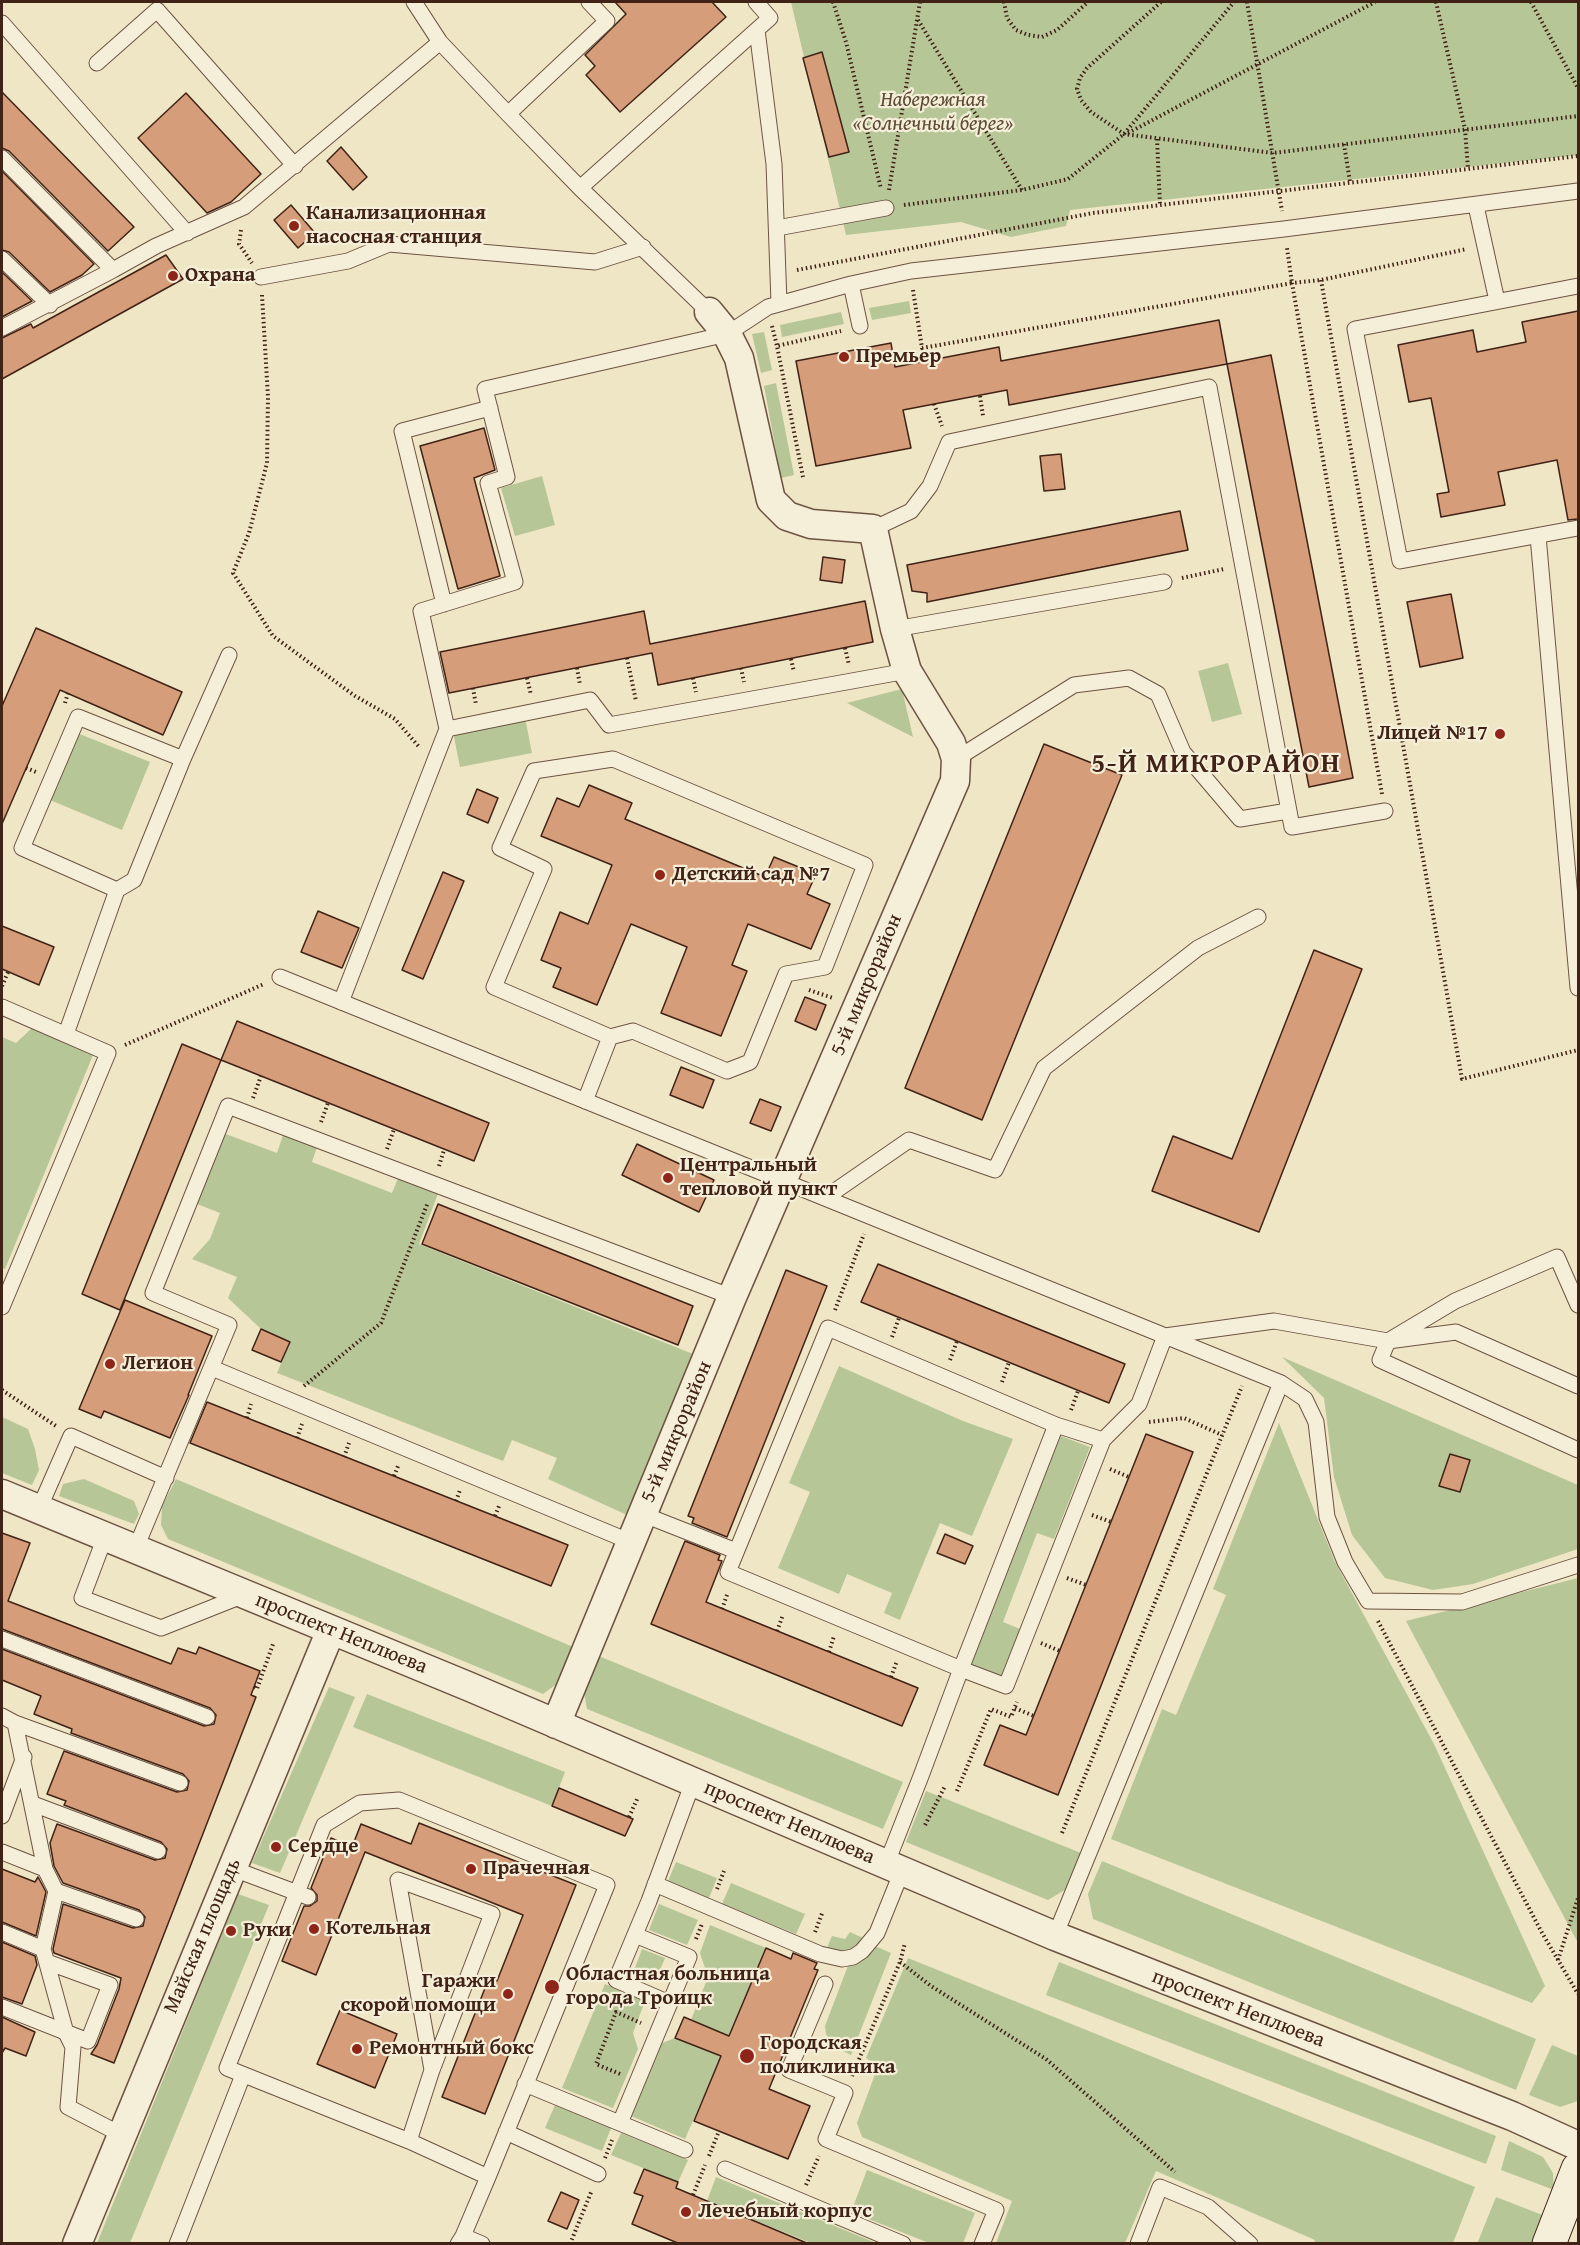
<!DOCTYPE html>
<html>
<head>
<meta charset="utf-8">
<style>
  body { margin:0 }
  #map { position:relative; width:1580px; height:2245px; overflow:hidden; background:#efe6c5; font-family:"Gentium Book Plus",serif }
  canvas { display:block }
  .frame { position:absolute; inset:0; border:3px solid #402216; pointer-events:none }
</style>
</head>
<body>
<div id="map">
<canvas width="1580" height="2245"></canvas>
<div class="frame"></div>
</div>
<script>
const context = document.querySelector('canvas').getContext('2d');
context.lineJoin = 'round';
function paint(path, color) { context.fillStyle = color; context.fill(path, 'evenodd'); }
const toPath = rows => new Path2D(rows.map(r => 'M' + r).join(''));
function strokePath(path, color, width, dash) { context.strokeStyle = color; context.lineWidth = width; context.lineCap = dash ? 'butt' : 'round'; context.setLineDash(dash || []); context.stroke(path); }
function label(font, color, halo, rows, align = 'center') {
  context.font = font + ' "Gentium Book Plus",serif'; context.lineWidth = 4.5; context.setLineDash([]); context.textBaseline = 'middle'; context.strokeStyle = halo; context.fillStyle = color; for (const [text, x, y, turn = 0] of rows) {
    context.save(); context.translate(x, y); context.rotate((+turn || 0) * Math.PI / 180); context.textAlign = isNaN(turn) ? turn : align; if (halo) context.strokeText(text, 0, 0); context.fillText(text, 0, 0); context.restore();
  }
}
paint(toPath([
  [791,2,1578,2,1578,155,1070,210,1066,226,1011,237,961,222,846,235],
  [909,301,911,313,872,320,869,308],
  [841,312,844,324,782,337,780,325],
  [764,332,772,370,761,373,752,334],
  [776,383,794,475,781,478,764,386],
  [542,476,555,525,515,536,501,488],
  [1228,663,1242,714,1212,722,1198,671],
  [902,689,913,737,847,703],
  [525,718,532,753,460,767,453,732],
  [77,733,150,762,122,830,50,800],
  [32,1028,93,1055,5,1269,2,1268,2,1037,16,1043],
  [223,1133,277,1153,283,1135,318,1144,312,1162,392,1193,399,1176,439,1191,419,1244,693,1354,627,1515,548,1479,557,1458,512,1440,503,1461,277,1373,290,1342,261,1329,228,1298,237,1277,192,1259,210,1239,220,1213,197,1204],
  [1282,1357,1578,1485,1578,1549,1473,1584,1433,1590,1385,1578,1352,1535,1334,1477,1324,1398],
  [839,1366,963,1421,1013,1439,972,1536,940,1523,900,1620,884,1613,892,1593,847,1574,839,1594,778,1568,810,1492,789,1483],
  [2,1417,28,1429,35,1449,39,1470,32,1485,2,1473],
  [1279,1423,1335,1562,1434,1744,1545,1986,1532,2003,1111,1839,1162,1709,1176,1715,1226,1595,1213,1589],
  [1058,1435,1090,1447,1054,1539,1037,1533,1003,1622,1020,1629,1001,1676,970,1664],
  [84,1479,134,1501,139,1514,134,1524,59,1496,63,1484],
  [176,1479,578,1649,565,1678,543,1694,168,1539,161,1525,162,1506],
  [1578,1578,1578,1943,1406,1621],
  [594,1654,903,1782,883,1829,587,1709,582,1682],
  [329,1687,355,1697,280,1873,252,1863],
  [367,1694,565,1772,552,1806,353,1727],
  [926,1791,1081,1853,1068,1888,1048,1900,906,1842],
  [1102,1861,1536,2039,1516,2090,1093,1919,1088,1894],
  [676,1862,717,1878,709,1898,668,1881],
  [731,1883,805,1914,796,1934,722,1904],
  [238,1894,269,1905,130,2243,97,2243],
  [659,1904,698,1920,687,1945,649,1930],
  [710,1925,766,1948,729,2036,691,2020,708,1977,700,1953],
  [850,1932,865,1939,856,1948,845,1952,835,1952,827,1948,832,1936,845,1939],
  [875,1946,891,1953,851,2055,835,2047,826,2034,825,2026,849,1963],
  [642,1949,665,1958,655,1982,633,1973],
  [908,1958,1475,2187,1453,2243,1314,2243,1315,2240,1156,2171,1125,2243,996,2243,1012,2201,862,2137,857,2123,878,2066,866,2058],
  [1059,1962,1496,2136,1486,2164,1046,1995],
  [605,1984,645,2001,633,2033,638,2049,613,2108,562,2088],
  [675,2038,721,2056,685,2139,631,2116,662,2043],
  [1552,2045,1578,2056,1578,2101,1560,2107,1529,2095],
  [555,2105,611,2128,602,2151,545,2128],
  [621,2133,688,2160,678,2182,611,2155],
  [1509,2141,1543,2157,1553,2173,1554,2190,1501,2170],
  [867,2170,975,2213,963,2243,929,2243,851,2212],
  [716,2177,876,2243,811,2243,707,2201],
  [1496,2197,1545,2216,1534,2243,1477,2244]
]), '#b6c697');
const building = toPath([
  [615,2,712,2,726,17,620,112,586,75,595,66,585,55,626,14,615,2],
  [822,52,849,152,829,157,803,58,822,52],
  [2,92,134,227,108,251,9,151,2,148,2,92],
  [186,93,261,174,231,202,207,213,138,138,186,93],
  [341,147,367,177,353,190,327,161,341,147],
  [2,171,94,264,82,275,50,292,9,252,2,250,2,171],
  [291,205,315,233,298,248,274,220,291,205],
  [166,255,183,279,2,379,2,338,31,324,33,328,166,255],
  [2,272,32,301,2,317,2,272],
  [1578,311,1578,519,1568,520,1557,460,1498,472,1505,505,1441,517,1437,494,1449,492,1431,398,1409,402,1398,345,1473,330,1477,352,1526,342,1522,322,1578,311],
  [1219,320,1227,364,1009,405,1007,390,903,410,911,448,816,466,796,361,891,343,895,367,999,347,1001,361,1219,320],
  [1271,355,1353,778,1309,787,1227,364,1271,355],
  [484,428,495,470,474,478,500,576,458,589,420,446,484,428],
  [1061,454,1065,489,1044,491,1040,456,1061,454],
  [1180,511,1188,550,927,602,927,593,912,591,907,565,1180,511],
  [823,557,845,560,842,583,820,580,823,557],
  [1451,594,1463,658,1420,667,1407,602,1451,594],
  [865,601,873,642,658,685,652,653,449,693,440,652,644,611,650,644,865,601],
  [36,628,182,692,163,735,60,690,2,824,2,706,36,628],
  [1044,744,1122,775,982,1120,905,1088,1044,744],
  [589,785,632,803,625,819,765,877,774,857,816,874,807,894,830,904,811,949,748,924,732,965,747,971,721,1036,661,1013,687,947,631,924,597,1005,553,987,561,968,541,960,560,912,588,924,612,865,541,836,557,798,579,807,589,785],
  [477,789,498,798,488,823,467,814,477,789],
  [443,872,464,881,423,979,402,970,443,872],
  [318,911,359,928,342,968,301,952,318,911],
  [2,926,54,947,39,985,2,969,2,926],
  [1314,950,1362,969,1259,1232,1152,1191,1173,1136,1232,1159,1314,950],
  [805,997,826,1005,816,1030,795,1021,805,997],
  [237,1021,489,1123,474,1161,221,1060,237,1021],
  [182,1044,221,1060,120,1310,82,1294,182,1044],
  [681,1067,714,1080,703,1108,670,1095,681,1067],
  [760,1099,781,1107,771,1131,750,1123,760,1099],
  [637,1144,714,1180,699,1212,622,1175,637,1144],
  [438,1204,693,1306,678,1345,422,1244,438,1204],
  [878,1264,1125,1364,1109,1403,861,1302,878,1264],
  [786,1270,827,1286,727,1537,692,1523,694,1518,688,1516,786,1270],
  [125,1300,212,1336,188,1395,189,1395,170,1438,104,1411,101,1418,79,1409,125,1300],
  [261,1329,290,1342,281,1362,252,1350,261,1329],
  [207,1402,568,1545,551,1586,190,1443,207,1402],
  [1146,1434,1193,1452,1058,1795,984,1765,1000,1725,1026,1735,1146,1434],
  [1450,1454,1470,1460,1460,1492,1439,1486,1450,1454],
  [2,1533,30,1543,8,1601,171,1664,178,1648,196,1654,199,1647,260,1671,251,1695,256,1697,114,2063,91,2054,97,2045,119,1989,121,1978,54,1953,53,1949,63,1904,133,1928,143,1926,145,1917,139,1910,63,1883,54,1866,50,1843,57,1824,155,1860,165,1858,167,1849,161,1842,64,1805,66,1801,47,1794,64,1751,177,1792,187,1790,189,1781,183,1774,71,1733,72,1729,34,1714,41,1696,2,1680,2,1649,204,1726,214,1724,216,1715,210,1708,2,1629,2,1533],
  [945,1534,973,1546,965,1564,937,1553,945,1534],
  [685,1541,720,1555,718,1560,722,1561,706,1602,918,1688,902,1726,651,1624,685,1541],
  [559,1788,633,1819,625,1836,552,1806,559,1788],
  [419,1823,576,1885,485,2114,442,2097,489,1978,497,1981,523,1915,365,1852,316,1975,282,1961,304,1906,310,1906,317,1901,317,1895,311,1888,331,1838,352,1847,361,1824,411,1844,419,1823],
  [2,1869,35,1882,38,1877,46,1892,36,1936,2,1922,2,1869],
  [2,1942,35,1956,37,1965,22,2004,2,1997,2,1942],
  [766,1948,791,1959,793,1953,817,1963,814,1969,818,1970,769,2089,810,2106,788,2159,694,2121,721,2056,675,2038,684,2017,729,2036,766,1948],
  [340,2010,397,2034,375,2088,317,2064,340,2010],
  [2,2017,35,2032,26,2056,5,2048,2,2053,2,2017],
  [644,2169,678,2182,676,2188,809,2244,680,2244,632,2224,643,2196,634,2193,644,2169],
  [561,2192,579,2200,567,2229,548,2221,561,2192]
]);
paint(building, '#d59d79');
strokePath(building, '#402216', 1.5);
const lane = toPath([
  [414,2,440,42,508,114,580,188,709,312],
  [2,23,187,233],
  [757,30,774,164,779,303],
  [97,63,157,10,295,166],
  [508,114,607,21,589,2],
  [2,158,113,270,2,328],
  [580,188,770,18,756,2],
  [1476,206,1497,301],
  [777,228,886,208],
  [2,259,50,305],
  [113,270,156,246,244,207,440,42],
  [261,277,348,261,389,244,595,262,643,247],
  [851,284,860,326],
  [1578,286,1355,329,1400,561,1578,528],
  [873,529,911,511,930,486,949,442,1209,387,1292,827,1385,811],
  [1538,536,1578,988],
  [444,604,402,431,490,408],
  [895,629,1164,582],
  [447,729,590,700,609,725,907,671],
  [956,759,1074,685,1129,678,1158,694,1183,752,1240,819,1288,811],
  [117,890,22,848,78,717,183,759],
  [280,977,1281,1383,1305,1399,1316,1422,1327,1517,1345,1562,1368,1601,1462,1602,1578,1565],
  [341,1002,447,729,421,611,515,582,488,483,507,477,485,389,727,334,768,307,851,284,911,271,1284,229,1578,191],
  [2,1007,108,1053,2,1307],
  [66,1034,117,890,134,880,183,759,229,655],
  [585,1101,610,1037,494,987,544,869,500,848,534,771,613,759,865,865,825,967,786,974,750,1062,727,1071,633,1031,610,1037],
  [825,1198,909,1140,995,1170,1044,1068,1198,948,1258,917],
  [1578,1305,1557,1257,1455,1301,1388,1341,1380,1360,1578,1450],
  [212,1368,631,1542],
  [1056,1425,1103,1440,1139,1404,1165,1336,1274,1321,1388,1341,1456,1332,1578,1386],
  [39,1509,71,1436,166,1478],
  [642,1514,736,1551],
  [105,1537,82,1598,161,1628,244,1595],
  [135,1550,229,1325,153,1293,228,1106,732,1297],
  [2,1639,207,1717],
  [2,1716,15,1723,180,1783],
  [15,1723,45,1869,56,1891,43,1949,66,2033,73,2047,68,2107,120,2134],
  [33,1804,158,1851],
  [2,1816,24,1757],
  [2,1852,45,1869],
  [886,1865,921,1776,961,1669,1056,1425,828,1328,728,1572,961,1669,1006,1686,1103,1440],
  [231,1868,308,1897],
  [655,1884,820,1954,842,1959,853,1957,862,1951,877,1933,902,1871],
  [56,1891,136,1919],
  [2,1932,43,1949],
  [1055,1936,1281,1383],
  [825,1984,789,2070,845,2093,826,2139,996,2210,982,2244],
  [669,2003,616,1980,649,1901,693,1782],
  [2,2007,88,2041,110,1985,47,1962],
  [432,2070,398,1880,492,1914,432,2070,409,2141,488,2177],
  [525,2084,685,2150],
  [620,2123,689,1957,635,1935],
  [506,2132,598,2174],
  [409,2141,227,2068,324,1825,360,1803,399,1800,607,1885,488,2177,463,2236,458,2244],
  [725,2169,903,2244],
  [463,2236,482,2244],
  [177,2244,243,2075],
  [1138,2244,1160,2187,1208,2207,1250,2244]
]);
const street = toPath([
  [2,1494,470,1687,1055,1936,1512,2116,1578,2146],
  [556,1724,732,1297,955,781,956,759,951,743,907,671,895,629,873,529,811,524,787,516,771,500,739,358,727,334,709,312],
  [77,2244,331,1630]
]);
const secondary = toPath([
  [1549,2244,1578,2169]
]);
strokePath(lane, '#6c5342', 17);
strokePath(street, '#6c5342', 31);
strokePath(secondary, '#402216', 35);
strokePath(toPath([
  [833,2,846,42,881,189],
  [1004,2,1007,18,1016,30,1028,35,1042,37,1057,30,1088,2],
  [1161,2,1087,68,1080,78,1077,89,1081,100,1091,112,1124,134,1273,153,1578,116],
  [1247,2,1282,211],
  [1436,2,1465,129,1468,169],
  [1531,2,1578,88],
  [918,20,1022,190],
  [1128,133,1375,2],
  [1157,139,1160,205],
  [1344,144,1350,182],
  [889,190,920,2],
  [904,205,1022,190,1068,179,1124,134,1234,2],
  [241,230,239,244,252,263],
  [797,270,1093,213,1578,156],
  [1321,280,1462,1079,1578,1050],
  [913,290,922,348,1292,283,1287,248],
  [262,295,268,397,267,463,249,533,233,573,273,636,355,696,395,719,420,748],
  [772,326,777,346],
  [980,396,983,416],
  [934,404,942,426],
  [803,477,777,346,841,331],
  [1182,578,1224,569],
  [845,648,849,665],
  [627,658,636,701],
  [791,659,794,672],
  [577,668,580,685],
  [741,668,744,682],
  [527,678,531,695],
  [693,678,696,692],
  [473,688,476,705],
  [65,703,68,693],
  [26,768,36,772],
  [1382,794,1292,283,1321,280,1467,249],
  [2,986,8,972],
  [809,990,833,998],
  [125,1045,264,984],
  [253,1098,261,1076],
  [321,1122,328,1103],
  [387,1149,394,1129],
  [439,1166,444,1150],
  [835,1310,864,1234],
  [892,1337,899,1318],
  [950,1360,957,1341],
  [1002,1382,1009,1362],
  [304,1386,381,1323,428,1202],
  [2,1390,56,1426],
  [1071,1410,1078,1391],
  [247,1418,251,1404],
  [1149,1422,1184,1418,1222,1435],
  [297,1438,302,1424],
  [344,1457,349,1443],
  [1110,1469,1129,1477],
  [394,1476,398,1466],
  [456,1501,460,1490],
  [1092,1515,1111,1522],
  [495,1516,499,1506],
  [1067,1578,1086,1585],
  [722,1609,728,1592],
  [1378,1621,1541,1931,1578,1994],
  [777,1631,783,1615],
  [1041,1643,1060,1651],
  [829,1652,834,1636],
  [891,1677,897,1661],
  [254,1687,257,1689,273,1644],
  [1015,1708,1034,1716],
  [957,1791,991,1709,1011,1717,1017,1702],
  [629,1817,638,1797],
  [925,1825,945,1786],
  [1062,1833,1242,1386],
  [717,1889,724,1871],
  [815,1932,823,1911],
  [696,1939,702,1924],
  [1558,1960,1578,1898],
  [900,1962,931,1986,1046,2059,1175,2172],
  [620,2074,596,2064,616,2012,641,2023],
  [852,2076,900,1962,905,1943],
  [709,2156,719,2131],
  [605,2158,612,2140],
  [806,2185,819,2156],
  [693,2195,705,2165],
  [570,2244,592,2190]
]), '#402216', 4, [1.5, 3]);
strokePath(lane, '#f5efd9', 15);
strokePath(street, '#f5efd9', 28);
strokePath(secondary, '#f5efd9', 33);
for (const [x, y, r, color] of [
  [294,226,6,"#8f2418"],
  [173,276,6,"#8f2418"],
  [844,357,6,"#8f2418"],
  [1500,734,6,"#8f2418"],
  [660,875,6,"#8f2418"],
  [668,1178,6,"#8f2418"],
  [110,1364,6,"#8f2418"],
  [276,1847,6,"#8f2418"],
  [471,1869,6,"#8f2418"],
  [314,1929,6,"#8f2418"],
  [231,1931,6,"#8f2418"],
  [552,1987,8,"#8f2418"],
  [508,1994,6,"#8f2418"],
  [357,2049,6,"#8f2418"],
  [747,2056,8,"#8f2418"],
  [686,2212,6,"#8f2418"]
]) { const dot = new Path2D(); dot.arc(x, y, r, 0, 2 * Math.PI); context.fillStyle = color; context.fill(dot); strokePath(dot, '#f5efd9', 2); }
label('italic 21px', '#5e4b36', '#f5efd9', [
  ["Набережная",933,101],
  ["«Солнечный берег»",933,125]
]);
label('bold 21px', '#402216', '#f5efd9', [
  ["Канализационная",306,214],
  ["насосная станция",306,238],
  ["Охрана",185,276],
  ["Премьер",856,357],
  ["Лицей №17",1488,734,"right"],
  ["Детский сад №7",672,875],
  ["Центральный",680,1166],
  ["тепловой пункт",680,1190],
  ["Легион",122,1364],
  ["Сердце",288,1847],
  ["Прачечная",483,1869],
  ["Котельная",326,1929],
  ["Руки",243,1931],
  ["Областная больница",566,1975],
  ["города Троицк",566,1999],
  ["Гаражи",496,1982,"right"],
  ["скорой помощи",496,2006,"right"],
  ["Городская",760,2044],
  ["поликлиника",760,2068],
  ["Ремонтный бокс",369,2049],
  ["Лечебный корпус",698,2212]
], 'left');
label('21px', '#402216', '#f5efd9', [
  ["5-й микрорайон",867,985,-67],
  ["5-й микрорайон",677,1432,-67],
  ["проспект Неплюева",341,1634,22],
  ["проспект Неплюева",789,1823,23],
  ["Майская площадь",203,1936,-67],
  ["проспект Неплюева",1238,2009,21]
]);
context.letterSpacing = '1.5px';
label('bold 27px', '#402216', '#f5efd9', [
  ["5-Й МИКРОРАЙОН",1216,765]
]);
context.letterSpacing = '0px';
</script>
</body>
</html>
